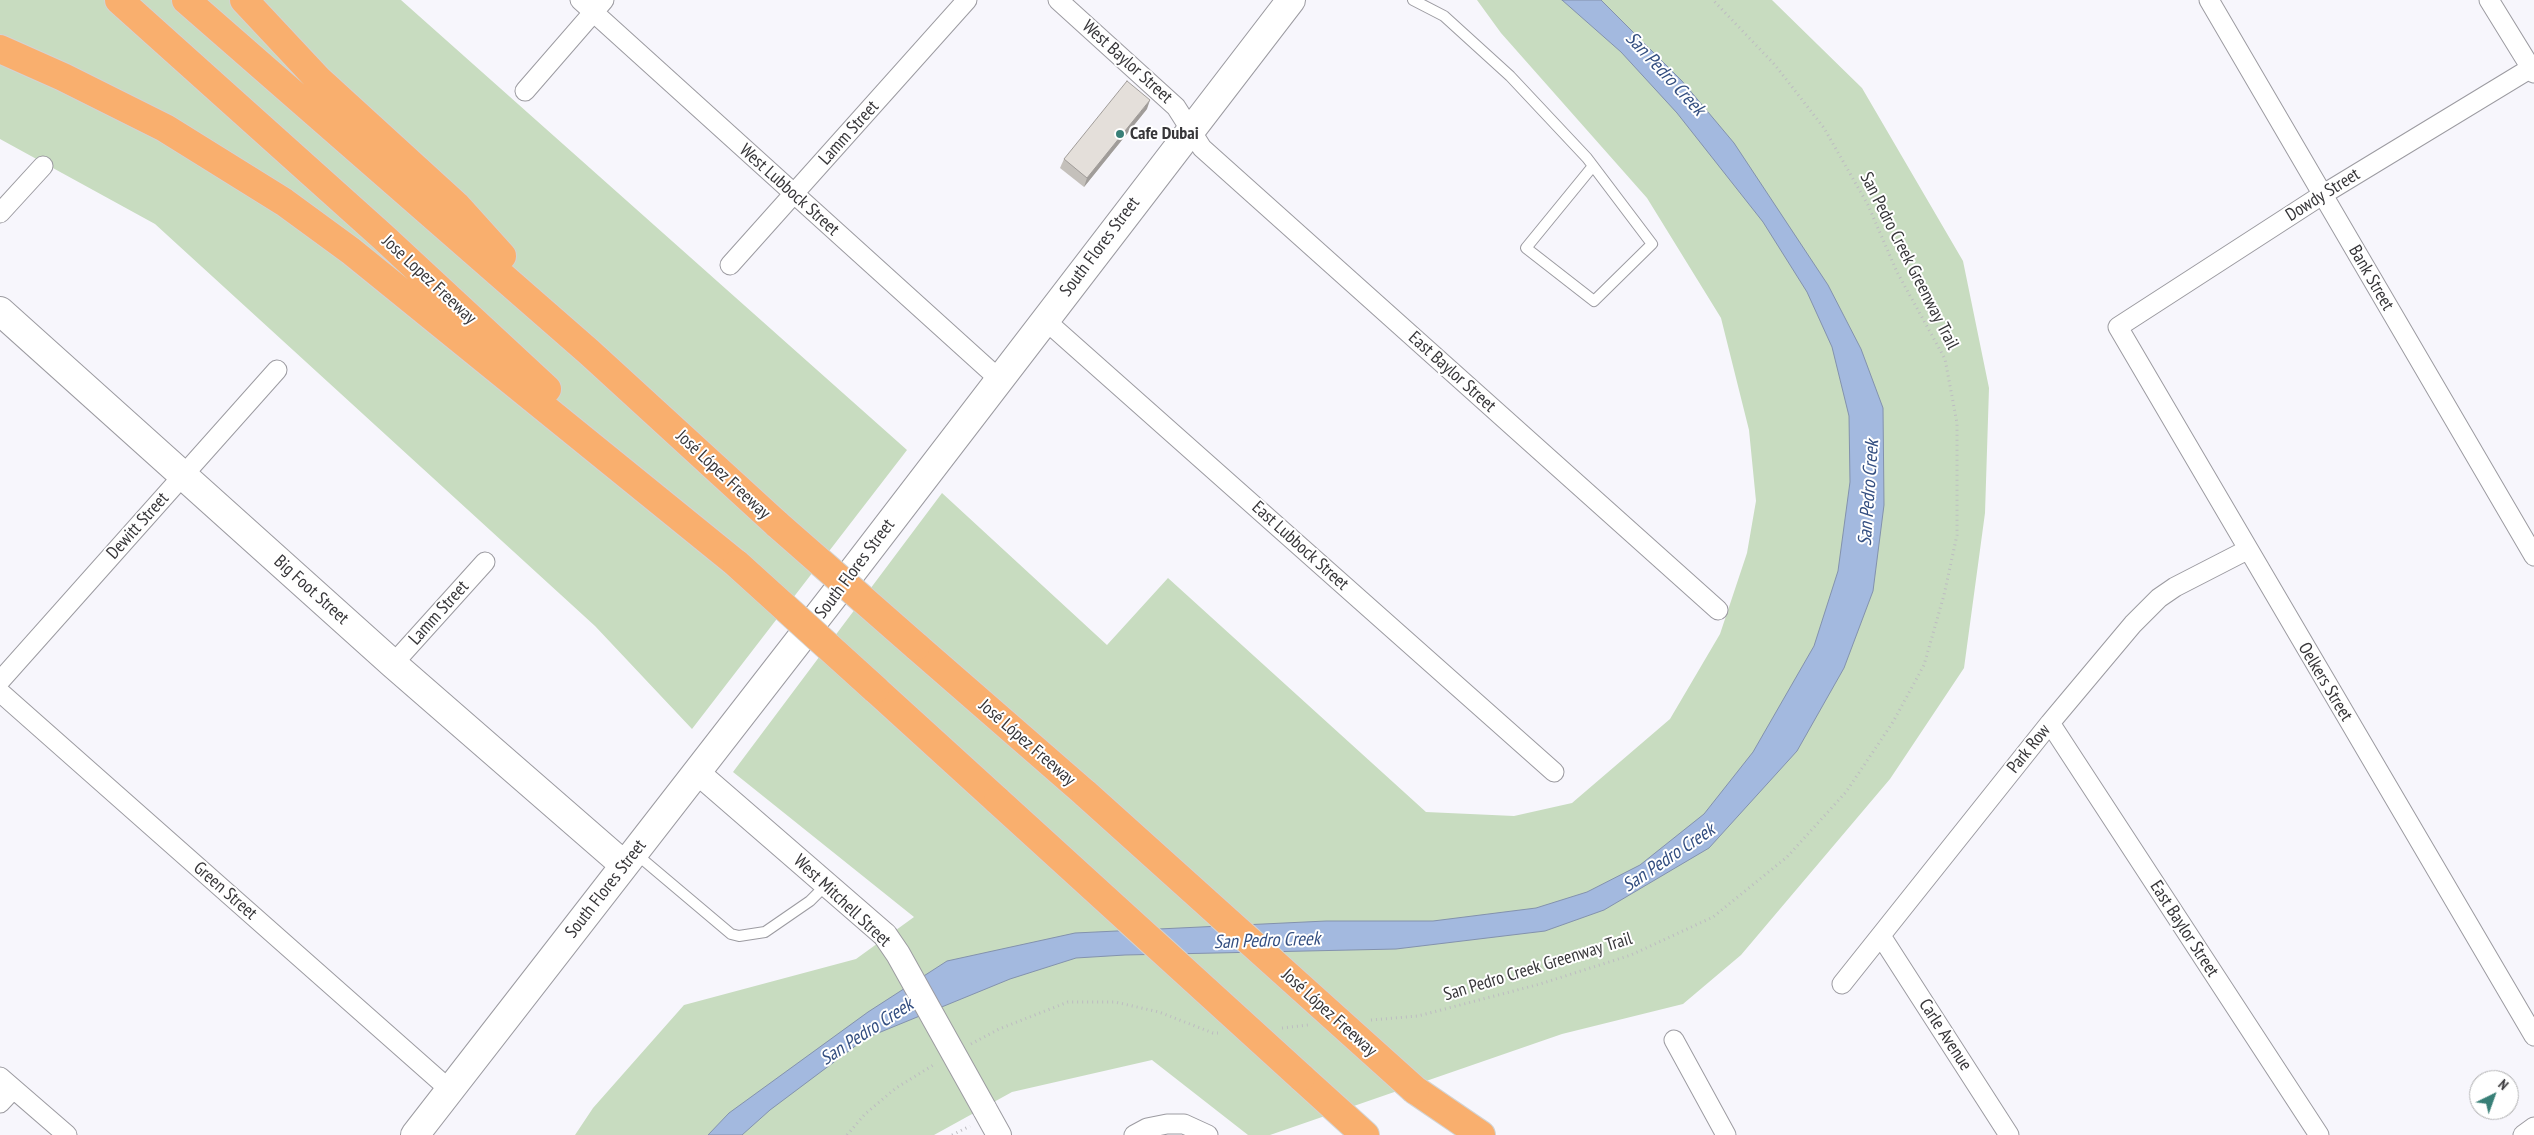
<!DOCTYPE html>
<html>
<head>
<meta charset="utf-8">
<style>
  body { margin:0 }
  #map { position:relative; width:2534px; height:1135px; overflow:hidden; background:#f7f6fc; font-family:"PT Sans Narrow",sans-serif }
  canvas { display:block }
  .north { position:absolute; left:2469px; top:1070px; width:50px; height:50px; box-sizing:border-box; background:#fff; border:1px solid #afafb0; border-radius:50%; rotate:42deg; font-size:14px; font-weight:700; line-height:20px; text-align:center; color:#373639 }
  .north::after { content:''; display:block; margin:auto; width:18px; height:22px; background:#387f77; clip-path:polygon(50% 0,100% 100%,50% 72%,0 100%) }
</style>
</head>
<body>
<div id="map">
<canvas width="2534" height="1135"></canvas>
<div class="north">N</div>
</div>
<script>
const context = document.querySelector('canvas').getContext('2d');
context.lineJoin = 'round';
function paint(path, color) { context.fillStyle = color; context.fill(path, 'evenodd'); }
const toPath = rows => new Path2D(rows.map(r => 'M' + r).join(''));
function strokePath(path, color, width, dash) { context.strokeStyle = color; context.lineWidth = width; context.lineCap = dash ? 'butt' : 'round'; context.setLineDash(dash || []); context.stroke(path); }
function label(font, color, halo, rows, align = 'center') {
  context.font = font + ' "PT Sans Narrow",sans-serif'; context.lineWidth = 4; context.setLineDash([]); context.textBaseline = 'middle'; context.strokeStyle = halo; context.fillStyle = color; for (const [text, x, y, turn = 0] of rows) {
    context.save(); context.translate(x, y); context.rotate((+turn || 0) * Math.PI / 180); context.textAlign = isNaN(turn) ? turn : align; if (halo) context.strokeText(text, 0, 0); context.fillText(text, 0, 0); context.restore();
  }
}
paint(toPath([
  [0,0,401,0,907,450,692,729,595,626,155,224,0,139],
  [1477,0,1772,0,1862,88,1963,261,1989,388,1985,513,1964,668,1890,779,1741,955,1683,1004,1562,1034,1270,1135,1248,1135,1152,1060,1012,1092,934,1135,575,1135,593,1108,684,1005,856,959,914,917,733,772,942,493,1107,645,1168,578,1426,812,1514,816,1572,803,1670,719,1720,634,1747,553,1756,501,1749,430,1721,318,1647,198,1501,33]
]), '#c8dcc0');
const water = toPath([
  [1562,0,1601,0,1682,81,1734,143,1828,285,1861,349,1883,408,1884,505,1873,591,1844,668,1797,751,1709,848,1604,910,1545,931,1396,949,1125,955,1076,958,1010,979,866,1038,770,1110,742,1135,708,1135,729,1113,868,1012,947,961,1075,933,1326,921,1433,921,1536,908,1587,892,1640,865,1704,814,1753,752,1814,646,1838,571,1850,482,1849,416,1832,347,1807,292,1763,222,1677,113,1621,52,1562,0]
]);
paint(water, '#a3b9df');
strokePath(water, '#8392ad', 1);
const service = toPath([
  [1413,0,1444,16,1510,76,1587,158,1652,244,1594,301,1526,248,1593,166],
  [635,853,731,934,739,936,765,932,810,901,826,885]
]);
const minor = toPath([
  [580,0,999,379],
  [1058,0,1176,107,1202,148,1718,610],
  [2209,0,2534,556],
  [2489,0,2534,73],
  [2531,68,2322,195,2118,327,2534,1036],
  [525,91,604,0],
  [0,213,43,166],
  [730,265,967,0],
  [1045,320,1554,772],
  [393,664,485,562],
  [0,681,277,370],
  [0,692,450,1090],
  [2050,723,2319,1135],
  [1881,936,2009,1135],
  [1842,984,2050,723,2133,624,2159,598,2175,587,2247,550],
  [1674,1040,1726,1135],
  [0,1077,67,1135],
  [0,1103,13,1089],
  [1134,1135,1147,1128,1167,1124,1184,1124,1208,1135],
  [2523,1135,2534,1127]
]);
const tertiary = toPath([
  [697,772,885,935],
  [984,1108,999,1135]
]);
const secondary = toPath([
  [0,311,393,664,624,865],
  [415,1135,846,580,1291,0]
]);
const motorway = toPath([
  [119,0,382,236,547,389],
  [186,0,589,352,778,525],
  [244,0,318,79,456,205,502,256],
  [0,49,63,77,165,128,284,202,351,251,737,564],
  [916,646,1086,794],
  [875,689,998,801],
  [1301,1077,1365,1135],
  [1415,1090,1481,1135]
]);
strokePath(service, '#9c9ba1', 12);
strokePath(minor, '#9c9ba1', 21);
strokePath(tertiary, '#9c9ba1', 26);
strokePath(secondary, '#9c9ba1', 30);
strokePath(motorway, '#d3d3d3', 30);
strokePath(toPath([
  [1371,1020,1418,1016,1540,984,1631,955,1713,917,1787,857,1846,792,1893,722,1924,665,1944,595,1957,535,1957,423,1945,359,1897,272,1868,205,1824,128,1775,65,1713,0],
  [1282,1028,1308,1025],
  [971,1044,999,1029,1068,1002,1115,1002,1159,1012,1213,1033,1218,1033],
  [847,1135,865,1114,896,1088,935,1064],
  [952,1135,970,1126]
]), '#bdbcc1', 3, [1, 4]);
strokePath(service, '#fff', 10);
strokePath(minor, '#fff', 19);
strokePath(tertiary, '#fff', 24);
strokePath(secondary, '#fff', 28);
strokePath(motorway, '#f9af6e', 28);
const tertiaryBridge = toPath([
  [885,935,898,954,984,1108]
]);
const motorwayBridge = toPath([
  [778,525,916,646],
  [737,564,875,689],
  [1086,794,1415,1090],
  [998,801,1301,1077]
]);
strokePath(tertiaryBridge, '#9c9ba1', 26, []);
strokePath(motorwayBridge, '#d3d3d3', 30, []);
strokePath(tertiaryBridge, '#fff', 24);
strokePath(motorwayBridge, '#f9af6e', 28);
paint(toPath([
  [1147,109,1084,187,1060,168,1064,159]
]), '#c4c0bb');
paint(toPath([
  [1150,100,1147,109,1084,187,1087,178]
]), '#a09c99');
const building = toPath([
  [1127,81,1150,100,1087,178,1064,159,1127,81]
]);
paint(building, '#e4dfda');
strokePath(building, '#a09c99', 1);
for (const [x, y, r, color] of [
  [1120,134,5,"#387f77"]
]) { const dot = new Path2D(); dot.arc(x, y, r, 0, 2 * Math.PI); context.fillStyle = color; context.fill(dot); strokePath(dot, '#fff', 2); }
label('18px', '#373639', '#fff', [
  ["West Baylor Street",1127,62,42],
  ["Lamm Street",849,133,-48],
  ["West Lubbock Street",789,190,42],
  ["Dowdy Street",2323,195,-32],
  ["South Flores Street",1100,247,-53],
  ["San Pedro Creek Greenway Trail",1909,261,63],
  ["Bank Street",2371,278,60],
  ["Jose Lopez Freeway",429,280,43],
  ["East Baylor Street",1452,372,42],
  ["José López Freeway",723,475,43],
  ["Dewitt Street",138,526,-48],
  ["East Lubbock Street",1300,546,42],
  ["South Flores Street",855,569,-53],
  ["Big Foot Street",311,590,42],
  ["Lamm Street",439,613,-48],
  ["Oelkers Street",2325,682,59],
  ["José López Freeway",1027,743,41],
  ["Park Row",2029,749,-51],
  ["South Flores Street",606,889,-52],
  ["Green Street",225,891,41],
  ["West Mitchell Street",842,901,43],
  ["East Baylor Street",2184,929,57],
  ["San Pedro Creek Greenway Trail",1538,967,-17],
  ["José López Freeway",1329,1013,42],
  ["Carle Avenue",1945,1035,57]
]);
label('bold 18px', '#373639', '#fff', [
  ["Cafe Dubai",1130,134]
], 'left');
label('italic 19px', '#334e80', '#fff', [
  ["San Pedro Creek",1665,74,47],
  ["San Pedro Creek",1869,493,-86],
  ["San Pedro Creek",1669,858,-34],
  ["San Pedro Creek",1267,941,-2],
  ["San Pedro Creek",867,1032,-33]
]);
</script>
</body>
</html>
